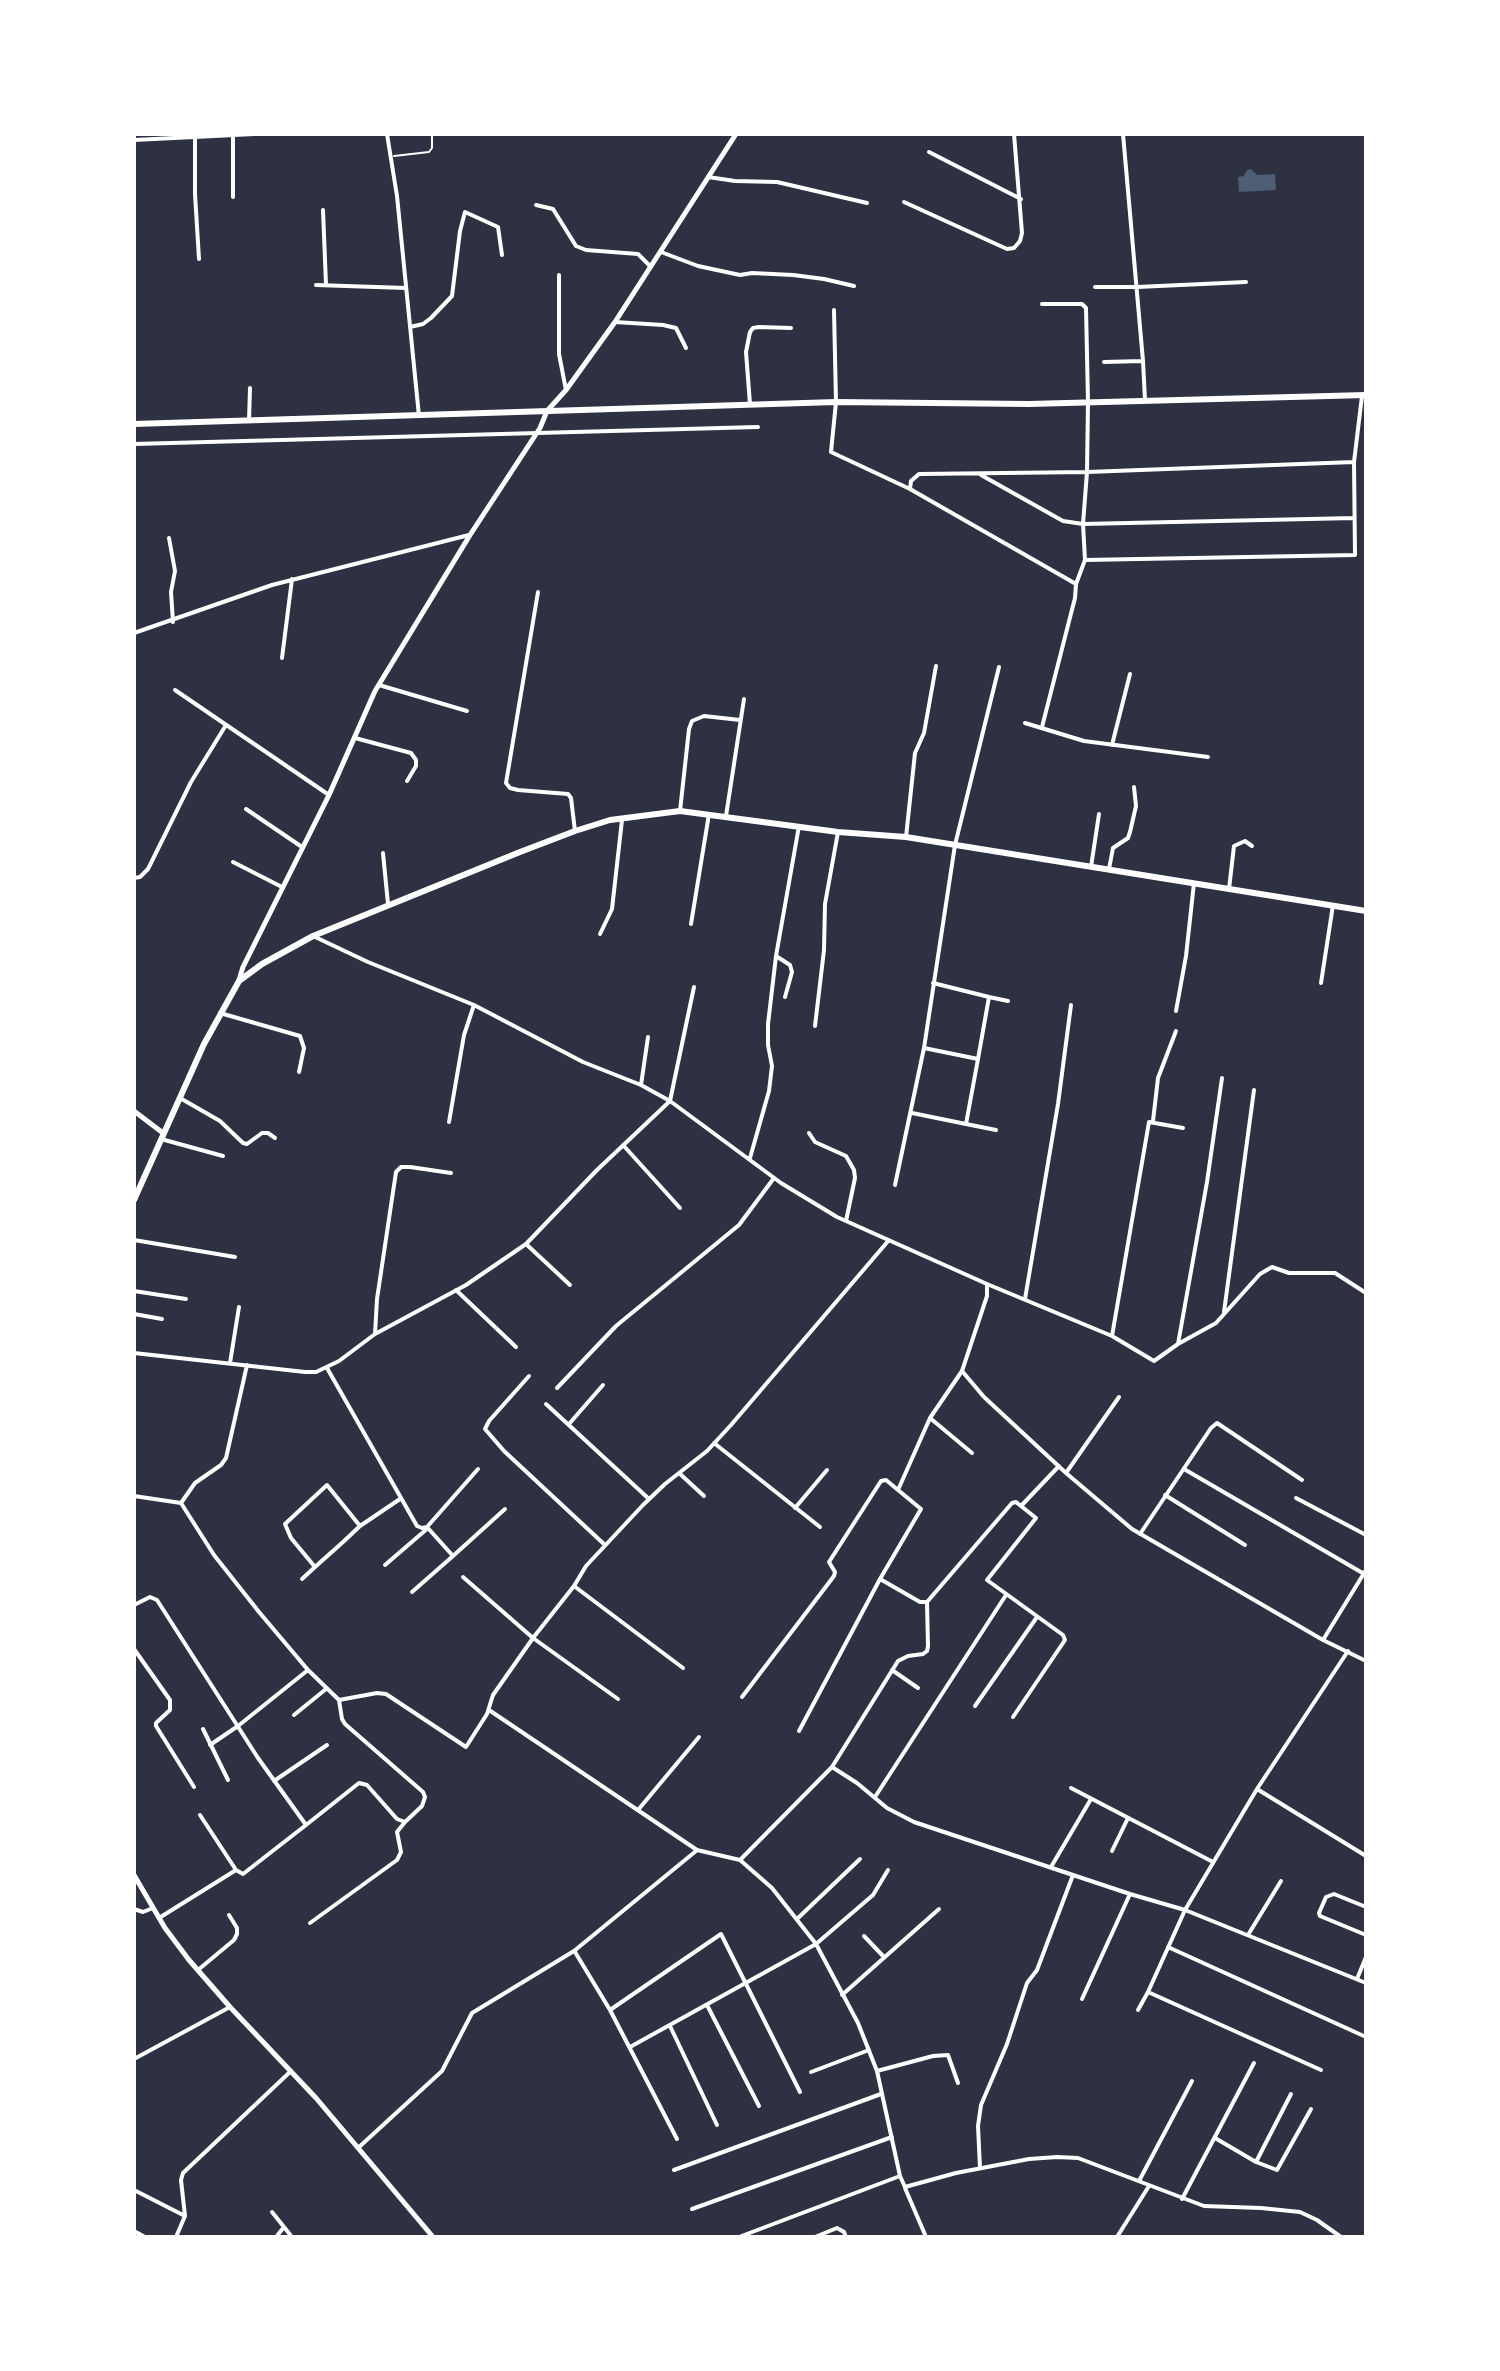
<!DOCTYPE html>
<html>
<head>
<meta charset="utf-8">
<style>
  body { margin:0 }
  #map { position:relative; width:1500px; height:2371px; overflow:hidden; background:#2d3142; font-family:"Space Grotesk",sans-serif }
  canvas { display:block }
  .frame { position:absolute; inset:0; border:136px solid #fff; pointer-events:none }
</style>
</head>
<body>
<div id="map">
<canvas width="1500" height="2371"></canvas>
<div class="frame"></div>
</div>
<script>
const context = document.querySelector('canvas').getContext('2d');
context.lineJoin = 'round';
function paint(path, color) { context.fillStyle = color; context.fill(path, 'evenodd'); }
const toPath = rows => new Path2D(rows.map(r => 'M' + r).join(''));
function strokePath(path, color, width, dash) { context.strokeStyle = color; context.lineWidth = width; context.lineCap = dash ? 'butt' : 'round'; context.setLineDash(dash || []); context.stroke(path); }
paint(toPath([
  [1251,169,1257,175,1275,174,1276,190,1239,192,1238,177,1244,176,1247,170]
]), '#4f5d75');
strokePath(toPath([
  [394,156,429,152,432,148,432,134]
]), '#fff', 2);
strokePath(toPath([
  [387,134,397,196,419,416],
  [1123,134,1143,361,1145,400],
  [233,135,233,197],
  [195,137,195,194,199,259],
  [134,140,254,134],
  [929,152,1021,199],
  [708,177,735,181,777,182,867,203],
  [904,202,1007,249,1014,248,1020,241,1022,233,1014,134],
  [536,205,553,209,576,246,586,250,638,254,650,266],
  [323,210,326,285],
  [661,252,698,266,740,275,752,273,793,275,824,279,854,286],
  [559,275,559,354,566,390],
  [316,285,406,288],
  [1095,287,1137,287,1246,282],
  [834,310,836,402,831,452,910,489],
  [615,322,663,325,676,328,686,348],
  [410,327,423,324,431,318,452,296,460,231,465,212,498,227,502,255],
  [1104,362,1143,361],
  [750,404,746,352,750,332,753,328,759,327,791,328],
  [249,421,250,388],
  [134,444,758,427],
  [981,475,1063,521,1083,524,1354,518],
  [169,538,175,571,171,592,173,622],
  [1085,560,1355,555,1354,462,1362,396],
  [1076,584,910,489,911,481,919,474,1087,472,1354,462],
  [538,592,506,783,510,788,518,790,568,794,571,798,575,831],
  [134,633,272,585,469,535],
  [282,658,292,579],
  [379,685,467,711],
  [175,690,329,795],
  [1025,723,1084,741,1208,757],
  [1042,727,1075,598,1076,584,1085,560,1083,524,1087,472,1088,402,1086,308,1082,304,1042,304],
  [355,738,411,753,416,760,416,766,407,781],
  [1112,745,1130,674],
  [246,809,302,847],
  [680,811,689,729,692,721,704,716,740,720],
  [726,816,744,699],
  [906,837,915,753,924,733,936,666],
  [383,853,388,904],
  [233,862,282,887],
  [1091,867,1099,814],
  [1109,869,1113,848,1128,838,1130,832,1136,806,1134,787],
  [134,878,140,877,148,869,191,782,226,725],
  [1229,889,1234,846,1245,841,1252,846],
  [691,924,709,814],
  [600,934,612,909,622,820],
  [313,936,368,962,474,1005,583,1062,641,1085,670,1101,781,1183,837,1217,987,1284,987,1296,962,1371,984,1397,1066,1473,1132,1529,1323,1640,1366,1661],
  [1321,983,1333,905],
  [785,997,792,972,790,965,776,956,799,826],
  [989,997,1008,1001],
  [1176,1011,1186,956,1194,883],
  [220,1013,300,1036,304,1048,299,1072],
  [815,1026,824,950,825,904,838,832],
  [924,1048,978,1059,989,997,933,983],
  [641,1085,648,1037],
  [180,1098,220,1121,243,1143,247,1144,262,1133,268,1133,275,1138],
  [912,1113,966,1124,978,1059],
  [1153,1121,1158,1078,1176,1031],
  [449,1122,464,1035,474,1005],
  [966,1124,996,1130],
  [809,1133,815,1142,846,1156,854,1170,855,1178,846,1221],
  [161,1139,223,1156],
  [623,1145,680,1208],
  [750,1158,769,1091,772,1066,768,1045,768,1024,776,956],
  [895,1185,924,1048,955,845,999,667],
  [134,1240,235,1257],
  [526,1244,570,1285],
  [987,1284,1112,1336,1154,1361,1178,1344,1216,1323,1260,1274,1272,1267,1289,1273,1335,1273,1366,1293],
  [456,1290,516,1347],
  [134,1291,186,1299],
  [1025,1299,1058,1104,1071,1005],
  [1224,1312,1254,1090],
  [134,1314,162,1319],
  [375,1334,377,1299,396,1172,401,1167,410,1167,451,1173],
  [1112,1336,1149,1122,1183,1128],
  [1178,1344,1207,1182,1222,1078],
  [134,1353,305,1372,316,1372,339,1361,375,1334,466,1285,526,1244,597,1170,670,1101,694,987],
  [230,1363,239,1307],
  [327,1368,417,1526,422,1528,427,1527,478,1469],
  [529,1376,489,1421,485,1429,504,1451,605,1545],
  [557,1388,616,1326,739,1225,774,1178],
  [546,1404,649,1499],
  [930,1418,972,1453],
  [569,1424,603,1385],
  [714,1443,820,1527],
  [1184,1469,1366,1575],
  [679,1473,704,1496],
  [1066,1473,1119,1397],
  [1165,1495,1245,1545],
  [134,1496,181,1503,214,1555,259,1612,308,1670,339,1700,342,1719,345,1724,423,1792,425,1797,422,1806,405,1822,397,1819,367,1785,359,1783,306,1825],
  [1296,1498,1366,1535],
  [181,1503,195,1483,221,1465,226,1458,247,1365],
  [1021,1506,1059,1466],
  [795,1508,827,1470],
  [360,1526,400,1499],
  [427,1527,453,1556,505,1509],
  [1140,1534,1211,1428,1217,1423,1302,1480],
  [385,1565,428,1528],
  [463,1577,533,1638,618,1699],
  [302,1579,315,1567,343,1542,360,1526,327,1485,285,1524,291,1538,315,1567],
  [880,1579,920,1602,927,1602,1012,1503,1016,1502,1036,1518,987,1580,1063,1635,1065,1640,1013,1717],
  [574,1586,683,1668],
  [412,1592,453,1556],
  [927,1602,928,1646,927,1651,923,1654,908,1656,898,1661,832,1767,857,1783,887,1808,914,1822,1130,1894,1185,1910,1148,1992,1321,2070],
  [134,1605,150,1597,157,1600,258,1758,306,1825,243,1874,236,1870,200,1815],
  [1323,1640,1366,1570],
  [134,1649,170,1700,170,1710,156,1723,156,1726,194,1787],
  [1348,1651,1257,1789,1185,1910,1366,1983],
  [892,1670,918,1688],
  [742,1697,834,1576,835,1572,829,1562,881,1481,886,1480,898,1490,930,1418,962,1371],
  [339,1700,377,1693,386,1694,466,1747,487,1714,493,1695,533,1638,574,1586,586,1566,643,1505,665,1484,707,1451,731,1425,889,1240],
  [975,1706,1037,1617],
  [489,1710,697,1850,740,1860,772,1888,816,1944,858,2023,877,2071,900,2176,905,2187,956,2173,1029,2159,1057,2157,1078,2158,1204,2206,1261,2208,1300,2212,1317,2220,1341,2237],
  [294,1715,326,1689],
  [203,1729,228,1780],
  [799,1731,880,1579,921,1509,898,1490],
  [210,1745,238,1726,308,1670],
  [274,1781,327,1745],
  [1071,1788,1213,1862],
  [1257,1789,1366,1856],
  [875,1797,1006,1595],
  [638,1810,699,1737],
  [1112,1851,1128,1818],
  [740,1860,832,1767],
  [1051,1867,1091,1799],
  [1366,1907,1334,1894,1326,1897,1319,1913,1320,1916,1366,1935],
  [134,1909,143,1912,153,1908],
  [159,1918,236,1870],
  [797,1919,860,1859],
  [310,1923,397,1860,401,1852,397,1832,405,1822],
  [1248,1935,1281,1881],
  [864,1936,884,1957],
  [1168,1947,1366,2037],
  [575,1952,610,2010,677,2139],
  [198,1970,234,1940,237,1934,237,1928,229,1915],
  [1357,1979,1366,1957],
  [842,1995,939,1909],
  [1082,1999,1130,1894],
  [707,2005,759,2106],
  [610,2010,721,1934,800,2092],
  [1138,2010,1148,1992],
  [670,2026,717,2125],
  [630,2047,816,1944,873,1895,888,1870],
  [134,2059,230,2007],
  [877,2071,933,2056,948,2055,958,2083],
  [811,2072,869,2050],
  [1215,2138,1256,2162,1277,2170,1311,2109],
  [358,2148,442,2071,472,2013,574,1951,696,1851],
  [1256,2162,1291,2094],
  [980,2168,978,2126,981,2105,1007,2044,1027,1983,1037,1970,1073,1875],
  [674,2170,881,2094],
  [1139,2181,1192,2081],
  [905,2188,926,2237],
  [136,2191,185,2216],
  [1182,2199,1254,2063],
  [692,2209,892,2137],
  [272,2212,292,2237],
  [134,2231,145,2237],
  [176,2237,185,2216,181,2180,183,2173,291,2071],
  [276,2237,284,2227],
  [739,2237,900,2176],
  [815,2237,837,2228,844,2232,846,2237],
  [1117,2237,1149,2186]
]), '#fff', 4);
strokePath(toPath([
  [239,980,243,967,329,795,375,691,470,535,540,428,547,411,566,390,615,322,736,134],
  [134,1111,163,1133],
  [134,1875,165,1928,189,1960,230,2007,316,2098,433,2237]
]), '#fff', 5);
strokePath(toPath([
  [134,424,836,402,1029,404,1366,395],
  [134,1200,204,1044,239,981,262,964,313,936,520,852,575,831,610,820,680,811,838,832,906,837,1366,911]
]), '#fff', 6);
</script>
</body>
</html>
